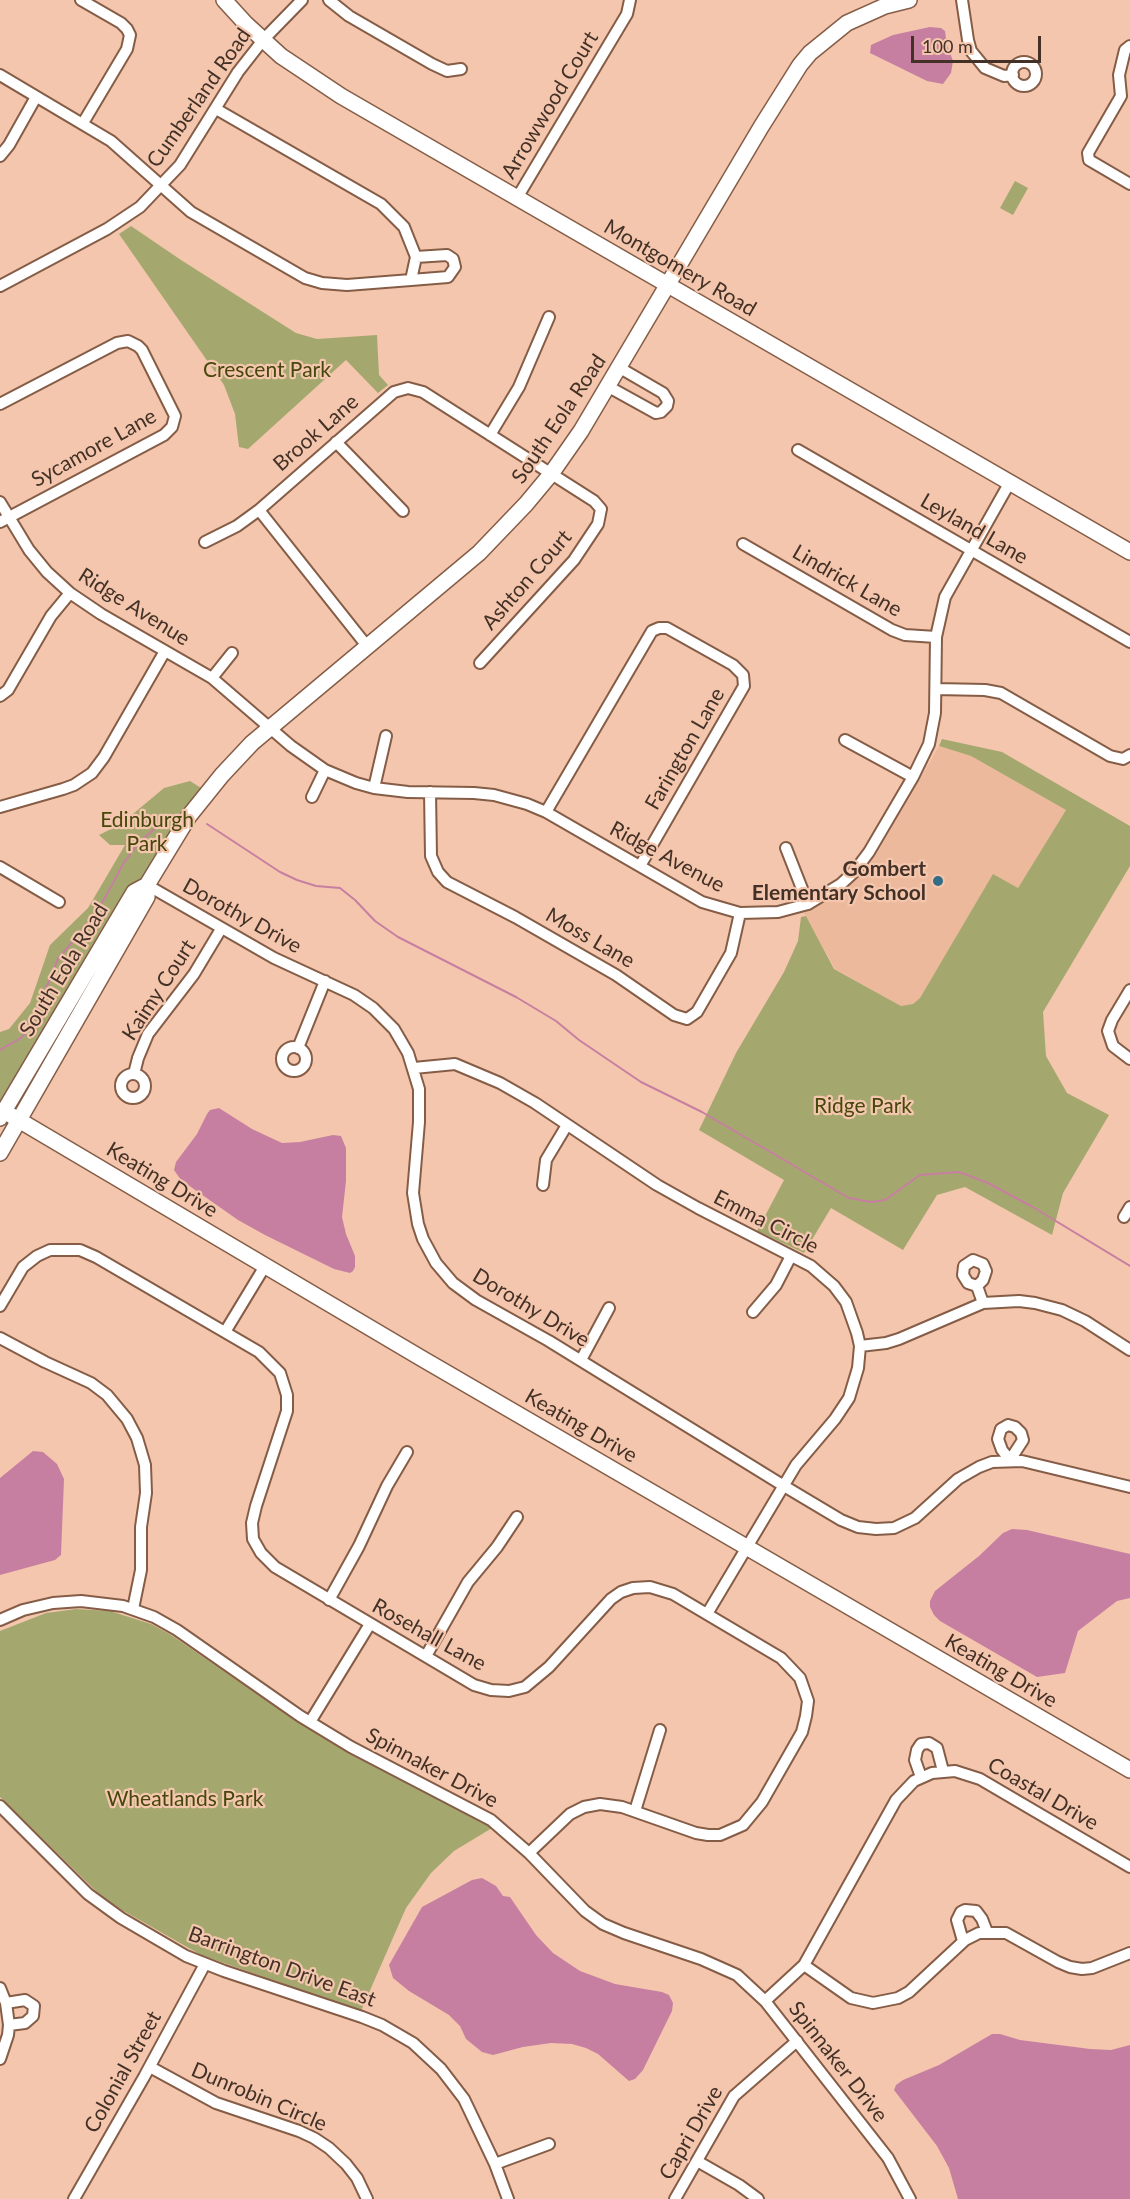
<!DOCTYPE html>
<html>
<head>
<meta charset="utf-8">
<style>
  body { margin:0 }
  #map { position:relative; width:1130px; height:2199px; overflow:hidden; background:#f4c6ad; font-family:Lato,sans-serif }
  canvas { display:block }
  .scale { position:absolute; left:911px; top:36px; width:130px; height:27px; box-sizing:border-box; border:3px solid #433127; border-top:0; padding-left:8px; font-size:18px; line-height:21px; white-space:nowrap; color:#433127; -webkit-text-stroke:4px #f4c6ad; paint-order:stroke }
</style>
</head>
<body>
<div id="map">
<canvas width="1130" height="2199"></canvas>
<div class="scale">100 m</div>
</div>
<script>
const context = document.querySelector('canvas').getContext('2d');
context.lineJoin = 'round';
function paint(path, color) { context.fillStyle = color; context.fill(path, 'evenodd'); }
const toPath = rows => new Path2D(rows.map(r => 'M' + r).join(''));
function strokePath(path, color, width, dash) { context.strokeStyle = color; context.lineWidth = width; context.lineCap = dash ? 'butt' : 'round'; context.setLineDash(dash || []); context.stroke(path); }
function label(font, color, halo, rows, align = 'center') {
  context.font = font + ' Lato,sans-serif'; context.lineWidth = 4.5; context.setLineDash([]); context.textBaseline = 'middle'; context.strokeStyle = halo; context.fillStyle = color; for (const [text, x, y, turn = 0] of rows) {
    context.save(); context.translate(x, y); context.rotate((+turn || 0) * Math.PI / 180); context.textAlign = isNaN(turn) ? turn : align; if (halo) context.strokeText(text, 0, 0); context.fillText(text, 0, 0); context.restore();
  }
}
paint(toPath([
  [939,746,971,756,1066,810,1018,888,1014,887,969,916,920,998,913,1004,901,1006,835,969,804,913,834,897,859,876,876,855]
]), '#edb99d');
paint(toPath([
  [1015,181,1028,188,1013,215,1000,208],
  [131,226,181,260,296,333,317,339,377,335,379,375,388,385,378,393,346,360,248,449,239,447,235,414,224,385,119,234],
  [942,739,1002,752,1130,826,1130,866,1043,1012,1046,1056,1067,1093,1109,1115,1063,1193,1052,1235,965,1187,937,1195,903,1250,831,1208,804,1253,757,1231,784,1180,699,1130,736,1053,784,972,798,941,801,917,806,916,834,969,901,1006,913,1004,920,998,993,874,1018,888,1066,810,971,756,939,746],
  [190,781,201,788,11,1098,5,1104,0,1101,0,1032,9,1029,30,1003,50,945,88,908,125,845,110,845,99,835,121,824,164,788],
  [76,1609,110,1611,151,1624,171,1635,301,1724,350,1754,492,1828,454,1851,431,1873,406,1908,361,2011,201,1955,122,1910,99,1894,0,1797,0,1631,46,1613]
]), '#a5a86e');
paint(toPath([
  [930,27,941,28,945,31,947,45,953,61,951,73,943,84,927,81,870,53,871,45,893,35],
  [219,1108,252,1129,282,1143,300,1142,333,1135,341,1136,346,1148,346,1181,342,1217,346,1234,355,1256,355,1267,353,1271,350,1273,334,1269,265,1235,238,1220,181,1180,174,1170,176,1162,197,1134,207,1114,210,1110],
  [33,1451,43,1452,57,1464,64,1479,61,1555,55,1560,0,1575,0,1478],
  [1012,1529,1027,1530,1130,1554,1130,1598,1117,1601,1078,1631,1065,1673,1037,1677,940,1621,934,1615,930,1607,930,1601,935,1591,979,1556,1003,1533],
  [482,1878,496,1886,503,1896,510,1897,536,1935,553,1953,580,1971,615,1984,662,1992,669,1995,673,2003,672,2011,643,2070,635,2079,629,2081,598,2054,586,2048,572,2044,551,2043,523,2047,493,2055,482,2052,466,2039,460,2026,449,2015,409,1991,393,1978,389,1965,422,1907,472,1880],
  [992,2034,1000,2034,1020,2040,1090,2049,1111,2050,1130,2045,1130,2199,958,2199,949,2168,937,2146,894,2090,896,2085,903,2080,939,2065]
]), '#c77fa1');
strokePath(toPath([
  [207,824,280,872,297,880,316,886,340,888,355,900,375,921,398,937,516,997,556,1021,579,1040,641,1082,702,1112,849,1198,871,1202,885,1200,920,1175,959,1172,988,1183,1031,1206,1130,1266],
  [0,1050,21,1038,30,1027,58,959,91,919,105,898,123,864,139,842,165,820]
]), '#c77fa1', 2);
const street = toPath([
  [81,0,121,23,127,29,130,35,127,49,83,123],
  [329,0,349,16,432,64,447,71,461,69],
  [962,0,968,40,971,51,985,68,1004,76,1013,75],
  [1130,46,1125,50,1119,75,1121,96,1088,153,1089,160,1130,184],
  '1012 74a12 12 0 1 1 24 0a12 12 0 1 1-24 0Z',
  [0,75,111,141,191,212,305,278,322,283,347,285,411,280,416,257],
  [216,109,381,204,404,227,416,257],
  [0,156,9,145,36,97],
  [517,198,627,14,630,0],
  [411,280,448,277,455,267,453,259,447,255,416,257],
  [0,286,107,229,140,207,180,165,238,72,263,40,302,0],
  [609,387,656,413,661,412,667,406,668,401,663,393,620,368],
  [0,404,117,343,128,341,138,346,142,350,175,416,172,427,164,435,0,522],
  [490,435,519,387,549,317],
  [336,442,403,511],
  [798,450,1130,642],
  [0,502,29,550,47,572,70,593,101,614,212,678,291,746,325,770,356,783,374,788,408,792,474,793,494,795,527,804,546,812,702,902,740,913,778,912,808,904,841,884,854,872,869,852,913,777,929,744,935,713,936,637,945,597,1010,482],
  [259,510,367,646],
  [205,542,237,526,259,510,394,392,408,388,423,392,594,501,601,509,598,524,574,560,480,663],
  [743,544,892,630,905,635,936,637],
  [212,678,232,653],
  [936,689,985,690,1001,693,1110,756,1123,759,1130,755],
  [0,696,8,690,51,616,70,593],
  [845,740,913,777],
  [374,788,386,736],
  [430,792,431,856,438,872,447,882,515,917,616,975,674,1015,687,1019,697,1012,731,953,740,913],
  [312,797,325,770],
  [0,807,63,789,74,785,92,773,104,757,165,651],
  [546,812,652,631,659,628,667,628,733,665,743,675,744,686,640,866],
  [786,848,808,904],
  [0,867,59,902],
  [147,885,274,958,354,995,373,1008,394,1029,408,1053,419,1089,419,1122,413,1193,418,1224,423,1239,436,1263,453,1283,476,1300,549,1341,784,1486,841,1520,858,1527,876,1529,894,1528,915,1518,958,1479,979,1467,992,1462,1022,1461,1130,1487],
  [1130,990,1112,1020,1108,1031,1113,1046,1130,1059],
  '282 1059a12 12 0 1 1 24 0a12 12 0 1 1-24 0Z',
  [298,1048,325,981],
  [414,1068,455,1064,500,1083,535,1103,657,1185,698,1208,811,1266,834,1286,846,1302,857,1333,860,1346,858,1368,849,1398,835,1419,796,1465,707,1614],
  [134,1074,138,1058,148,1034,194,974,221,929],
  '121 1086a12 12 0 1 1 24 0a12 12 0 1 1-24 0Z',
  [543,1185,546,1160,567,1125],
  [1124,1217,1130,1207],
  [977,1286,968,1283,963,1275,964,1266,973,1260,983,1264,986,1271,983,1280,977,1286,983,1303],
  [0,1306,23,1267,37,1256,50,1250,80,1250,96,1257,259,1352,280,1373,287,1395,287,1411,256,1506,252,1523,253,1539,261,1553,275,1567,474,1685,491,1690,509,1691,525,1687,549,1667,611,1599,621,1592,633,1588,650,1587,673,1594,781,1658,800,1678,808,1701,806,1716,802,1732,762,1802,743,1825,720,1835,708,1835,696,1833,622,1807,600,1804,584,1807,570,1814,529,1853],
  [753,1312,776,1285,791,1256],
  [225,1332,265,1266],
  [0,1338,45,1362,91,1383,107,1395,127,1419,137,1438,145,1465,146,1493,141,1527,141,1570,133,1609],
  [860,1346,886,1343,899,1339,983,1303,1019,1301,1035,1303,1062,1310,1085,1321,1130,1350],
  [581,1360,609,1308],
  [1008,1425,1015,1427,1021,1433,1023,1440,1010,1460,1002,1450,998,1439,1001,1429,1008,1425],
  [329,1600,359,1546,387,1486,407,1452],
  [0,1620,23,1610,53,1603,81,1601,123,1606,154,1617,177,1630,300,1716,351,1747,491,1820,529,1853,585,1911,603,1924,624,1933,701,1959,737,1975,765,2001,888,2158,910,2199],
  [426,1656,468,1582,497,1547,517,1517],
  [310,1722,370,1624],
  [921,1777,915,1760,917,1750,921,1744,929,1743,937,1748,943,1771],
  [0,1806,88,1894,121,1918,186,1956,224,1971,362,2017,382,2025,413,2043,441,2069,464,2099,495,2164,508,2199],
  [635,1811,660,1730],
  [963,1941,957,1920,961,1912,965,1910,976,1911,982,1919,987,1932],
  [804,1965,851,1998,873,2003,898,1998,909,1992,965,1940,979,1933,1006,1933,1058,1962,1070,1967,1082,1969,1092,1968,1130,1953],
  [0,1988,6,2003,9,2025,8,2035,0,2059],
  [765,2001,804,1965,896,1800,914,1781,932,1773,955,1771,980,1779,1130,1867],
  [6,2003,25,2000,34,2006,33,2016,25,2023,9,2025],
  [150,2067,216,2103,299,2131,314,2138,329,2148,346,2164,357,2178,367,2199],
  [697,2161,739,2185,758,2199],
  [495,2164,549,2144],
  [74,2199,144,2077,205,1964],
  [675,2199,734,2096,797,2041]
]);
const secondary = toPath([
  [224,0,246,24,281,56,341,96,1130,552],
  [12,1116,421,1358,1130,1770],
  [0,1118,134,892,147,885,189,816,222,775,252,743,479,553,526,504,551,474,581,431,761,127,800,65,810,53,847,23,885,6,909,0],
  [0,1153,147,897,147,885]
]);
strokePath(street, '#855d47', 14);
strokePath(secondary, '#855d47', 18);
strokePath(street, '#fff', 10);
strokePath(secondary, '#fff', 15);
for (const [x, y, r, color] of [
  [938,881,6,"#336c85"]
]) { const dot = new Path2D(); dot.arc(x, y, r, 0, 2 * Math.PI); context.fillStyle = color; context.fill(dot); strokePath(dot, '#f4c6ad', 2); }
label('21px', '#433127', '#f4c6ad', [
  ["Cumberland Road",199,98,-55],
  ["Arrowwood Court",550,105,-59],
  ["Montgomery Road",680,268,30],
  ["South Eola Road",559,419,-56],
  ["Brook Lane",316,433,-41],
  ["Sycamore Lane",94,448,-29],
  ["Leyland Lane",974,529,30],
  ["Ashton Court",527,580,-49],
  ["Lindrick Lane",847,581,30],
  ["Ridge Avenue",134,607,32],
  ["Farington Lane",685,749,-60],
  ["Ridge Avenue",667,857,28],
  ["Dorothy Drive",242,916,29],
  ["Moss Lane",590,938,30],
  ["South Eola Road",64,970,-59],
  ["Kaimy Court",159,990,-57],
  ["Keating Drive",162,1180,31],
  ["Emma Circle",766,1222,27],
  ["Dorothy Drive",531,1308,31],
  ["Keating Drive",581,1426,30],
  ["Rosehall Lane",429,1635,29],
  ["Keating Drive",1001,1671,30],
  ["Spinnaker Drive",432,1768,28],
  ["Coastal Drive",1043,1794,30],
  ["Barrington Drive East",282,1967,20],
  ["Spinnaker Drive",838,2062,52],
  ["Colonial Street",123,2072,-61],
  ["Dunrobin Circle",259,2097,23],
  ["Capri Drive",691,2133,-60]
]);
label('21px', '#46470c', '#f4c6ad', [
  ["Crescent Park",267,370],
  ["Edinburgh",147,820],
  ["Park",147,844],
  ["Ridge Park",863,1106],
  ["Wheatlands Park",185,1799]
]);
label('bold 21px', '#433127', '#f4c6ad', [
  ["Gombert",926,869],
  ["Elementary School",926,893]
], 'right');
</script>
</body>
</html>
